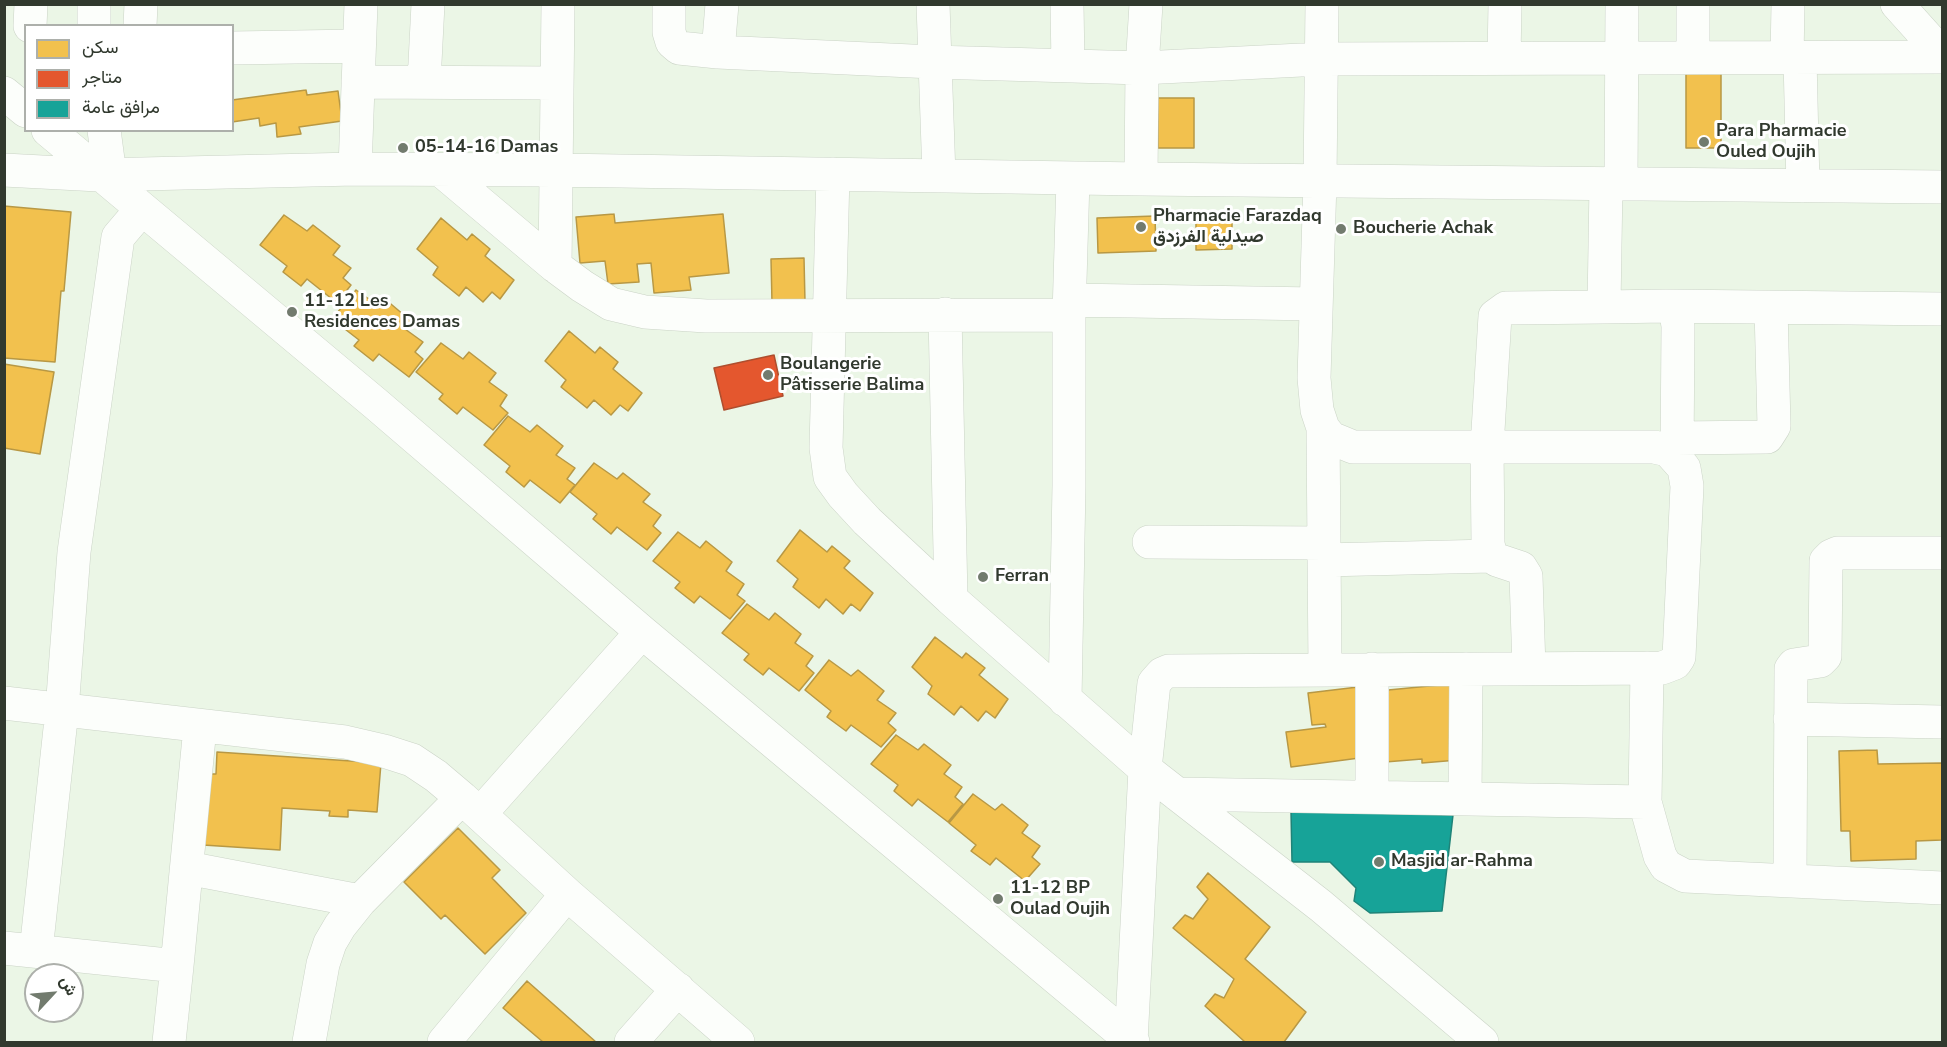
<!DOCTYPE html>
<html>
<head>
<meta charset="utf-8">
<style>
  body { margin:0 }
  #map { position:relative; width:1947px; height:1047px; overflow:hidden; background:#ebf6e6; font-family:"Nunito Sans",Vazirmatn,sans-serif }
  canvas { display:block }
  .frame { position:absolute; inset:0; border:6px solid #31392e; pointer-events:none }
  .legend { position:absolute; left:24px; top:24px; width:210px; height:108px; box-sizing:border-box; background:#fff; border:2px solid #adb0ab; margin:0; padding:8px 10px; list-style:none; font-size:18px; color:#31392e }
  .legend li { display:flex; align-items:center; gap:12px; height:30px }
  .legend b { width:30px; border:2px solid #adb0ab }
  .north { position:absolute; left:24px; top:963px; width:60px; height:60px; box-sizing:border-box; background:#fff; border:2px solid #adb0ab; border-radius:50%; rotate:64deg; font-size:16px; font-weight:700; line-height:24px; text-align:center; color:#31392e }
  .north::after { content:''; display:block; margin:auto; width:21px; height:27px; background:#727b6e; clip-path:polygon(50% 0,100% 100%,50% 72%,0 100%) }
</style>
</head>
<body>
<div id="map">
<canvas width="1947" height="1047"></canvas>
<div class="frame"></div>
<ul class="legend">
<li><b style="height:16px;background:#f2c14e"></b>سكن</li>
<li><b style="height:16px;background:#e4572e"></b>متاجر</li>
<li><b style="height:16px;background:#17a398"></b>مرافق عامة</li>
</ul>
<div class="north">ش</div>
</div>
<script>
const context = document.querySelector('canvas').getContext('2d');
context.lineJoin = 'round';
function paint(path, color) { context.fillStyle = color; context.fill(path, 'evenodd'); }
const toPath = rows => new Path2D(rows.map(r => 'M' + r).join(''));
function strokePath(path, color, width, dash) { context.strokeStyle = color; context.lineWidth = width; context.lineCap = dash ? 'butt' : 'round'; context.setLineDash(dash || []); context.stroke(path); }
function label(font, color, halo, rows, align = 'center') {
  context.font = font + ' "Nunito Sans",Vazirmatn,sans-serif'; context.lineWidth = 6; context.setLineDash([]); context.textBaseline = 'middle'; context.strokeStyle = halo; context.fillStyle = color; for (const [text, x, y, turn = 0] of rows) {
    context.save(); context.translate(x, y); context.rotate((+turn || 0) * Math.PI / 180); context.textAlign = isNaN(turn) ? turn : align; if (halo) context.strokeText(text, 0, 0); context.fillText(text, 0, 0); context.restore();
  }
}
const homes = toPath([
  [1686,71,1721,71,1721,148,1686,148,1686,71],
  [306,90,307,95,338,91,342,121,299,127,301,134,277,137,276,123,260,126,259,118,232,122,232,100,306,90],
  [1158,98,1194,98,1194,148,1158,148,1158,98],
  [4,206,71,212,64,291,61,291,55,362,4,358,4,206],
  [614,214,615,223,723,214,729,273,689,277,691,290,654,293,651,263,637,264,639,282,608,284,605,261,580,263,576,217,614,214],
  [284,215,307,231,313,225,340,246,333,255,351,268,343,278,351,285,337,303,307,279,301,286,283,272,287,266,260,245,284,215],
  [1155,216,1156,251,1098,253,1097,218,1155,216],
  [441,218,467,240,472,234,490,249,485,256,514,280,500,299,492,292,483,302,466,287,459,296,433,275,438,267,417,249,441,218],
  [1196,221,1232,221,1232,249,1196,250,1196,221],
  [804,258,805,302,772,303,771,259,804,258],
  [356,290,379,306,385,299,411,321,405,329,423,342,415,352,423,359,409,377,379,354,373,361,354,346,359,340,332,319,356,290],
  [569,331,595,353,600,347,618,362,613,369,642,393,628,411,620,405,611,415,594,400,587,408,561,387,566,380,545,361,569,331],
  [441,343,463,359,469,352,496,373,489,382,507,395,500,406,508,413,493,430,463,407,457,414,439,399,443,394,416,372,441,343],
  [4,364,54,372,40,454,4,448,4,364],
  [508,416,530,432,537,425,563,446,556,455,575,468,567,479,575,485,560,503,530,480,524,487,506,472,510,466,484,445,508,416],
  [594,463,617,479,623,473,650,494,643,502,661,515,653,526,661,533,647,550,617,527,611,534,593,519,597,514,570,492,594,463],
  [800,530,827,552,832,546,850,561,844,568,873,593,860,611,851,604,843,614,826,599,819,608,793,587,798,579,777,561,800,530],
  [678,532,700,548,706,541,732,562,726,571,744,584,737,595,745,601,730,619,700,596,694,603,675,588,680,582,653,561,678,532],
  [747,604,769,620,775,613,801,634,795,643,813,656,806,666,814,673,799,691,769,668,763,675,744,660,749,654,722,633,747,604],
  [935,637,962,658,966,653,985,668,979,675,1008,699,995,718,986,711,978,721,961,706,954,715,928,694,932,686,912,667,935,637],
  [829,660,851,676,858,670,884,691,877,700,896,713,888,723,896,730,881,747,851,725,846,731,827,717,831,711,805,690,829,660],
  [1450,684,1458,760,1422,763,1422,759,1385,762,1378,691,1450,684],
  [1358,687,1367,757,1291,767,1286,732,1326,727,1325,724,1312,725,1308,693,1358,687],
  [896,735,918,750,924,744,951,765,944,774,962,787,955,797,963,804,948,822,918,799,912,806,894,791,898,785,871,764,896,735],
  [1877,750,1878,764,1942,763,1942,840,1916,841,1916,859,1851,861,1850,831,1841,831,1839,751,1877,750],
  [217,752,381,763,377,812,348,810,348,817,329,816,330,811,282,808,280,850,203,845,208,774,216,774,217,752],
  [973,794,995,810,1002,804,1028,825,1022,833,1040,846,1032,857,1040,864,1025,881,996,858,990,865,971,851,976,845,949,823,973,794],
  [458,828,500,870,492,878,526,913,485,954,445,915,441,919,404,882,458,828],
  [1208,873,1270,927,1245,959,1306,1012,1284,1042,1245,1042,1205,1006,1215,994,1224,998,1234,979,1173,928,1185,915,1193,919,1208,899,1197,887,1208,873],
  [527,981,596,1042,543,1042,503,1008,527,981]
]);
paint(homes, '#f2c14e');
strokePath(homes, '#b89844', 1.5);
const shops = toPath([
  [774,355,783,396,724,410,714,368,774,355]
]);
paint(shops, '#e4572e');
strokePath(shops, '#ae4e2e', 1.5);
const public = toPath([
  [1291,811,1453,815,1442,911,1370,913,1354,901,1356,888,1330,862,1292,862,1291,811]
]);
paint(public, '#17a398');
strokePath(public, '#1f8378', 1.5);
const minor = toPath([
  [669,4,669,32,672,42,679,48,718,52,722,4],
  [933,4,939,176],
  [1067,4,1068,66],
  [1897,4,1942,54],
  [30,26,31,4],
  [94,26,94,4],
  [140,26,141,4],
  [232,48,359,46],
  [718,52,933,62,1142,68,1321,59,1942,57],
  [1693,57,1693,4],
  [1504,58,1505,4],
  [1787,58,1788,4],
  [1800,58,1803,186],
  [358,82,556,83],
  [424,82,428,4],
  [4,93,26,111],
  [48,130,376,404,642,632,1133,1042],
  [104,130,110,175],
  [355,169,361,4],
  [4,170,99,175,355,169,555,170,1141,179,1942,187],
  [442,171,555,266,582,286,611,304,645,312,706,316,1069,315],
  [833,174,826,448,830,477,843,495,867,521,951,599,1145,769,1321,906,1482,1042],
  [1141,179,1142,68,1146,4],
  [1606,184,1604,307,1666,306,1676,313,1678,326,1677,458],
  [1621,184,1622,4],
  [555,266,558,4],
  [1070,300,1316,304],
  [1666,306,1942,309],
  [945,314,951,599],
  [1323,428,1325,670],
  [1677,438,1767,437,1774,426,1771,308],
  [1149,542,1324,543],
  [1324,560,1491,556],
  [1529,668,1526,576,1521,568,1497,560,1491,556,1488,544,1487,447,1495,316,1506,308,1604,307],
  [1647,668,1645,802,1660,856,1666,866,1685,876,1942,888],
  [1372,669,1372,797],
  [1065,700,1069,485,1069,315,1073,179],
  [4,703,345,742,384,751,412,760,436,776,462,798,567,894,738,1042],
  [1790,719,1942,722],
  [1177,794,1645,802],
  [1465,799,1466,669],
  [480,814,642,632],
  [187,868,360,901,462,798],
  [1790,881,1791,669,1794,665,1820,661,1825,656,1826,561,1831,556,1838,553,1942,553],
  [4,948,177,966,200,727],
  [36,951,62,710,74,552,118,237,141,210],
  [169,1042,177,966],
  [309,1042,323,964,330,943,340,926,360,901],
  [444,1042,567,894],
  [631,1042,678,989],
  [1131,1042,1145,769,1154,683,1162,674,1169,671,1662,668,1675,663,1679,657,1687,486,1684,468,1668,450,1654,447,1353,447,1331,438,1323,428,1317,410,1314,378,1320,181,1322,4]
]);
strokePath(minor, '#cad3c6', 34);
strokePath(minor, '#fcfefb', 33);
for (const [x, y, r, color] of [
  [1704,142,6,"#727b6e"],
  [403,148,6,"#727b6e"],
  [1141,227,6,"#727b6e"],
  [1341,229,6,"#727b6e"],
  [292,312,6,"#727b6e"],
  [768,375,6,"#727b6e"],
  [983,577,6,"#727b6e"],
  [1379,862,6,"#727b6e"],
  [998,899,6,"#727b6e"]
]) { const dot = new Path2D(); dot.arc(x, y, r, 0, 2 * Math.PI); context.fillStyle = color; context.fill(dot); strokePath(dot, '#fff', 2); }
label('bold 18px', '#31392e', '#fff', [
  ["Para Pharmacie",1716,132],
  ["Ouled Oujih",1716,153],
  ["05-14-16 Damas",415,148],
  ["Pharmacie Farazdaq",1153,217],
  ["صيدلية الفرزدق",1153,238],
  ["Boucherie Achak",1353,229],
  ["11-12 Les",304,302],
  ["Residences Damas",304,323],
  ["Boulangerie",780,365],
  ["Pâtisserie Balima",780,386],
  ["Ferran",995,577],
  ["Masjid ar-Rahma",1391,862],
  ["11-12 BP",1010,889],
  ["Oulad Oujih",1010,910]
], 'left');
</script>
</body>
</html>
